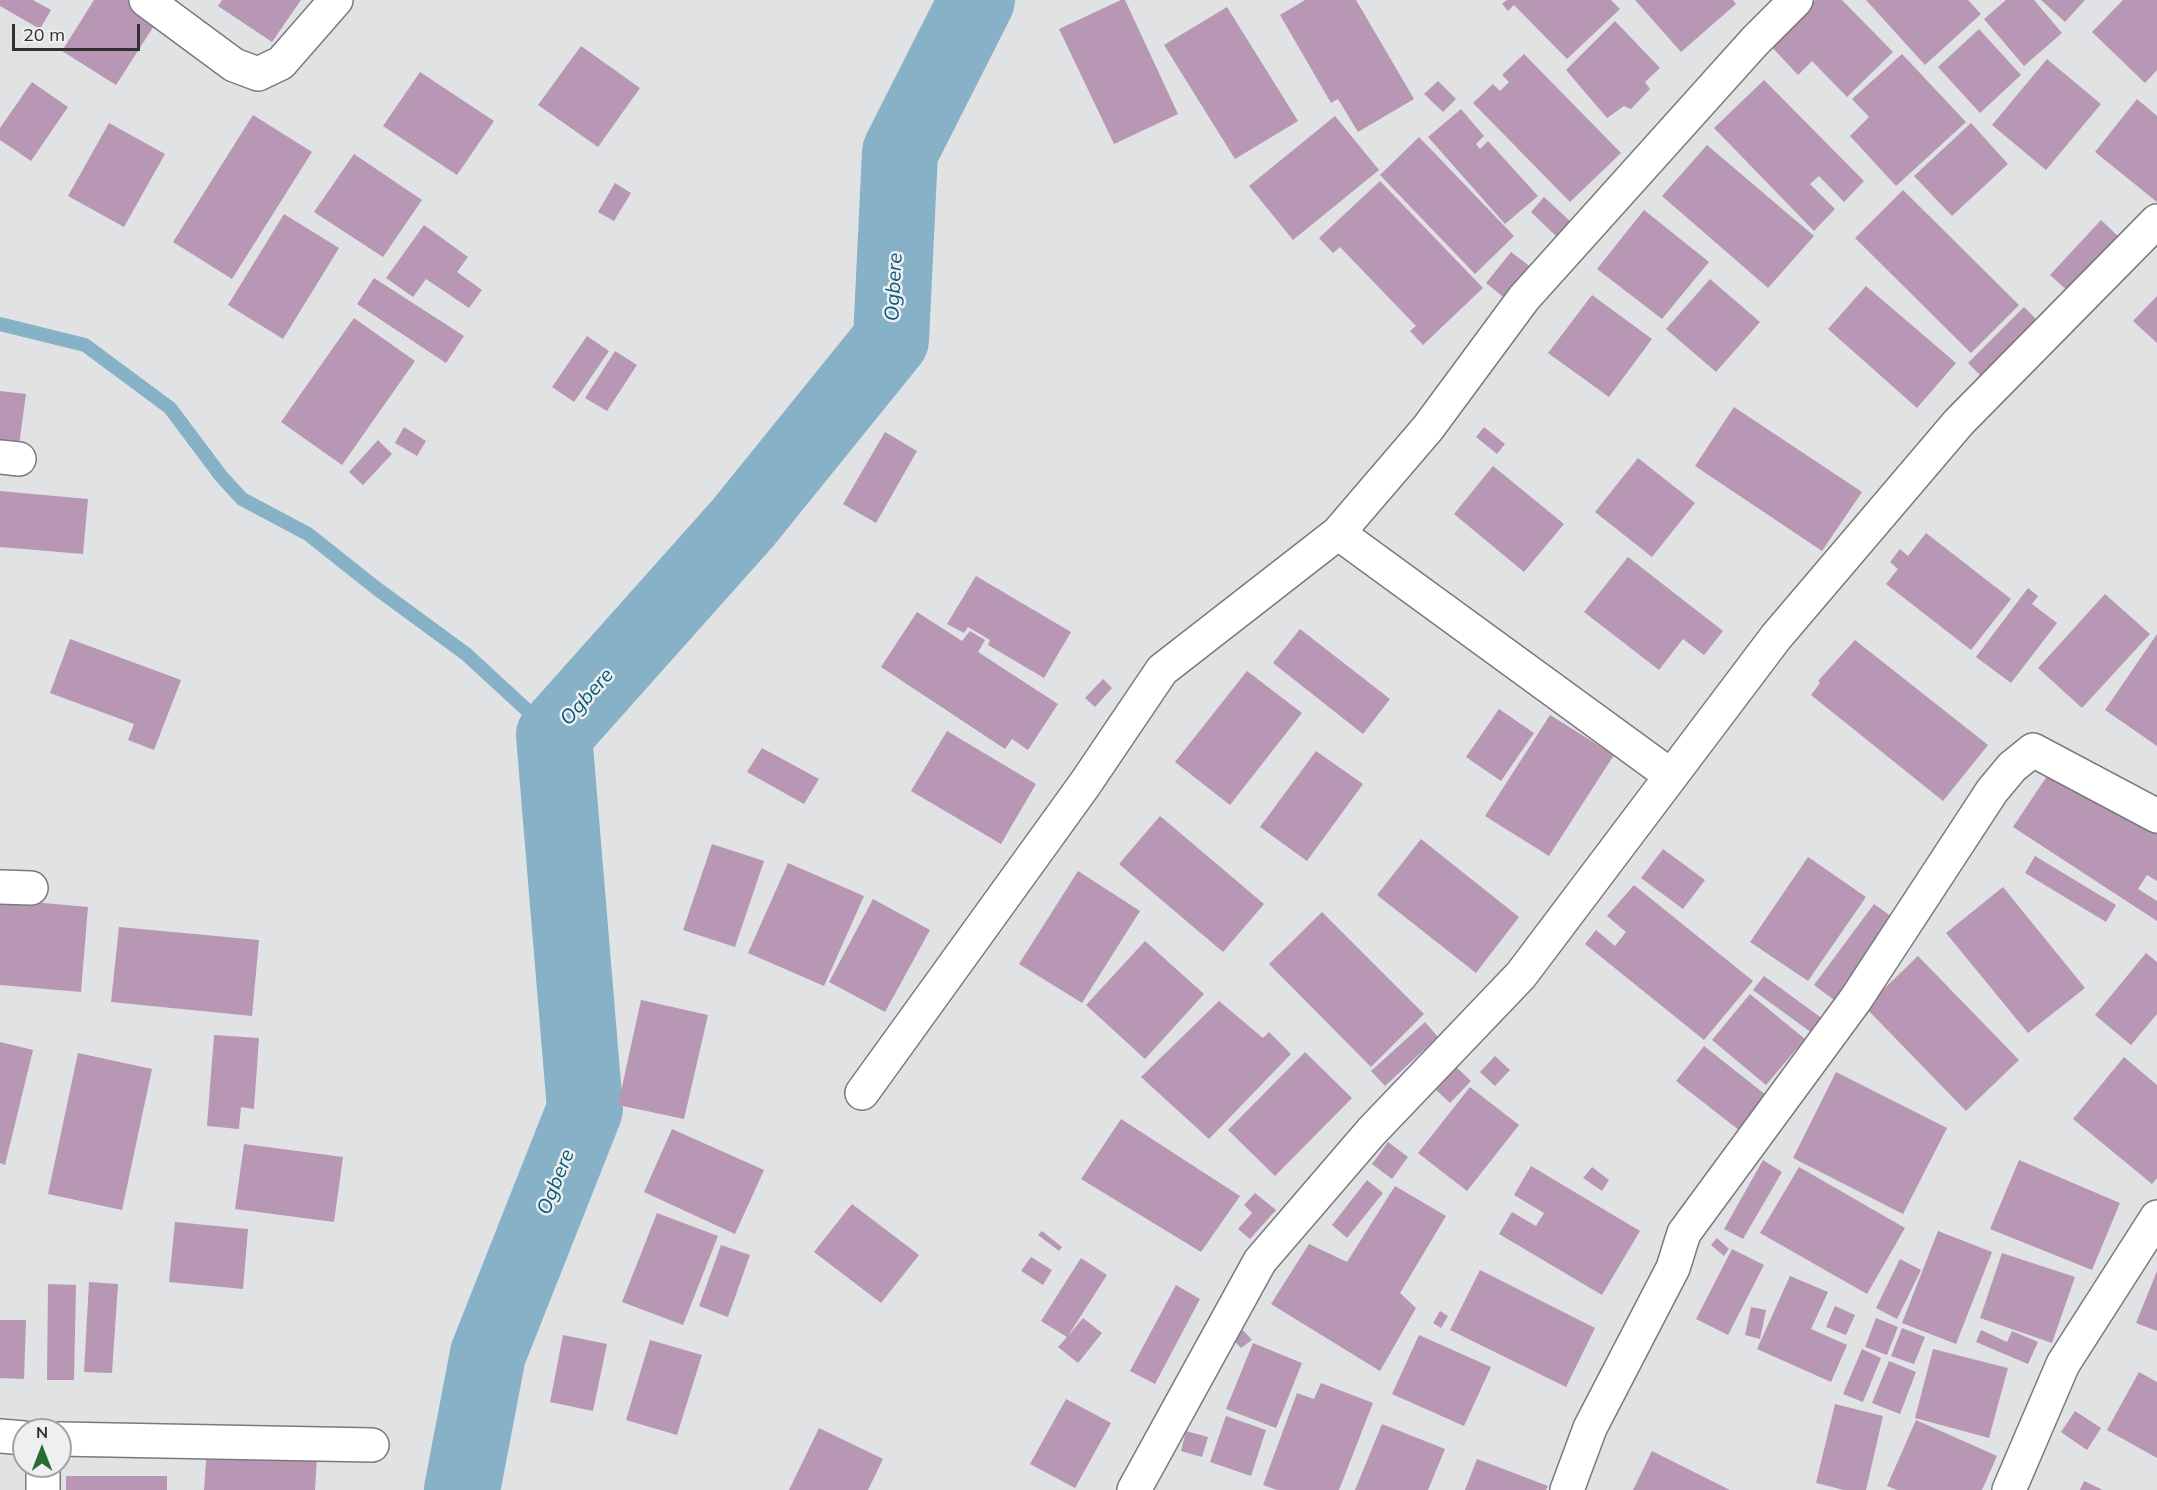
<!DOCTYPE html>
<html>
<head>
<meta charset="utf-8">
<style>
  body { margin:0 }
  #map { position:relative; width:2157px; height:1490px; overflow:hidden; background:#e1e2e4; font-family:Mulish,sans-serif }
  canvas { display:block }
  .north { position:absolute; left:12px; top:1418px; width:60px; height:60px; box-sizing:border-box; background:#eeeff1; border:2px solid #a2a3a5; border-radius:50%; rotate:0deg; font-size:16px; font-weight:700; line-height:24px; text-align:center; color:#313132 }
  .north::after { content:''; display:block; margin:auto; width:21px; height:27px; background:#296b35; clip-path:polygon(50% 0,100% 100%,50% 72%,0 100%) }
  .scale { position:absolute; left:12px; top:24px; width:128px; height:27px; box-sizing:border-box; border:3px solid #313132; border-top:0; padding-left:8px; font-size:18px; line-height:21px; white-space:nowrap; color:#313132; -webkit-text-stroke:4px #eeeff1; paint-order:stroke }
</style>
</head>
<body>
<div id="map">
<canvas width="2157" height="1490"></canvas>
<div class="north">N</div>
<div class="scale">20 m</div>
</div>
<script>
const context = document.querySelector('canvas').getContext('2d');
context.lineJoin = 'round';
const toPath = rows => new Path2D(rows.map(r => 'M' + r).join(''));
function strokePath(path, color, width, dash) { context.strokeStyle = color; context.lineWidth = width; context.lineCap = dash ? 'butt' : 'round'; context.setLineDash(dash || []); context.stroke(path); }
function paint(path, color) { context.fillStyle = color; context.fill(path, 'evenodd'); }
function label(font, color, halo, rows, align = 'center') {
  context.font = font + ' Mulish,sans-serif'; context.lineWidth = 5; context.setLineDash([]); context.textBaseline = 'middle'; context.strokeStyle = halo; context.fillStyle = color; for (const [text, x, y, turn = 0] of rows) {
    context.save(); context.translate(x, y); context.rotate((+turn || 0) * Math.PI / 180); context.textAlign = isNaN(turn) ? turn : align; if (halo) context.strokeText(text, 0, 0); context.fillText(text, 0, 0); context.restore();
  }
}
strokePath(toPath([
  [0,324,85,345,170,408,221,476,242,499,308,534,376,588,466,654,554,735]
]), '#86b1c7', 14);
strokePath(toPath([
  [462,1490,488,1354,585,1109,554,735,743,523,891,340,900,152,977,0]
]), '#86b1c7', 76);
paint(toPath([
  [0,0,33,0,51,10,40,29,0,6],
  [94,0,130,0,159,18,116,85,62,51],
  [222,0,301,0,272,42,218,6],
  [1121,0,1125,0,1178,114,1114,144,1059,29],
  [1305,0,1356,0,1414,99,1358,132,1338,99,1331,103,1280,15],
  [1507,0,1611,0,1620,9,1567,59,1514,5,1508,11,1502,4],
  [1635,0,1733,0,1736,4,1681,52],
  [1815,0,1842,0,1893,52,1847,97,1812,61,1798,75,1769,44],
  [1866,0,1968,0,1981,14,1925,65],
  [2006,0,2034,0,2062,33,2024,66,1984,19],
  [2041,0,2085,0,2065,22],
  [2123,0,2157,0,2157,70,2145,83,2092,32],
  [1227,7,1298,121,1235,159,1164,45],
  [1615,21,1660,68,1645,82,1650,89,1631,109,1624,106,1607,118,1566,70],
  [1979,29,2021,75,1980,113,1938,67],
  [581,46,640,88,598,147,538,105],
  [1524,54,1621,153,1570,202,1473,103,1493,84,1500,91,1509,82,1502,75],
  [1902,54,1966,122,1896,186,1850,136,1869,117,1852,99],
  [2047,59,2101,104,2046,170,1992,125],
  [420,72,494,121,457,175,383,126],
  [1764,80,1864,181,1844,202,1819,176,1810,184,1835,209,1814,231,1714,128],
  [1438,81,1456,99,1443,112,1424,94],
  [32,82,68,107,31,161,0,140,0,128],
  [2137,99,2157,116,2157,202,2095,152],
  [1461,109,1484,136,1476,144,1480,149,1488,141,1538,196,1505,224,1428,137],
  [253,115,312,152,232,279,173,242],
  [1335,116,1379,170,1293,240,1249,186],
  [109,123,165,154,124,227,68,196],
  [1971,123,2008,164,1952,216,1914,176],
  [1419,137,1514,236,1475,274,1380,175],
  [1707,145,1814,236,1768,288,1662,196],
  [354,154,422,200,383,257,314,212],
  [1380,181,1483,288,1423,345,1410,331,1416,326,1340,247,1333,253,1319,238],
  [615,183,631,193,614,221,598,212],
  [1903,190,2019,305,1971,353,1855,238],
  [1544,197,1571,222,1557,237,1531,212],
  [1644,210,1709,262,1662,319,1597,269],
  [284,214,339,248,283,339,228,305],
  [2101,220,2121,239,2071,294,2050,275],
  [424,225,468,257,457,272,482,290,469,308,426,279,413,297,386,278],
  [1511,252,1532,268,1507,300,1486,283],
  [374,278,464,336,446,363,357,304],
  [1710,279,1760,322,1716,372,1666,329],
  [1866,286,1956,363,1917,408,1828,329],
  [1592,295,1652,339,1609,397,1548,353],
  [2157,296,2157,343,2133,321],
  [2024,307,2040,323,1983,378,1968,363],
  [354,318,415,361,342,465,281,422],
  [587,336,609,351,574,402,552,387],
  [615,351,637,365,607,411,585,398],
  [0,391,26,394,19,445,0,443],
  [1734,407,1862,492,1822,551,1695,466],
  [404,427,426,441,417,456,395,443],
  [1484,427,1505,444,1497,454,1476,437],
  [885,432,917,451,876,523,843,504],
  [378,440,392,454,363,485,349,472],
  [1638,458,1695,503,1652,557,1595,512],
  [1493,466,1564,524,1524,572,1454,514],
  [0,491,88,499,83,554,0,547],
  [1926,533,2011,599,1971,650,1886,584,1898,569,1890,562,1900,549,1908,556],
  [1628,557,1723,631,1704,655,1683,639,1659,670,1584,612],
  [976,576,1071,632,1044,678,988,645,990,640,968,627,964,633,947,624],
  [2028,588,2038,596,2032,604,2057,623,2011,683,1976,657],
  [2105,594,2150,634,2082,708,2038,668],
  [917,612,962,641,970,631,985,640,978,652,1058,704,1028,750,1012,739,1005,749,881,667],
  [1300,629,1390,699,1363,734,1273,663],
  [2157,634,2157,746,2105,710],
  [70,639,181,680,154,750,128,740,134,724,50,693],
  [1855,640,1988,745,1943,801,1811,695,1820,683,1818,681],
  [1247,671,1302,713,1230,805,1175,762],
  [1103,679,1112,688,1095,707,1085,698],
  [1499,709,1534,733,1501,781,1466,757],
  [1550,715,1614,755,1549,856,1485,816],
  [947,731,1036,784,1001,844,911,791],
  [762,748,819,779,804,804,747,772],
  [1316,751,1363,784,1307,861,1260,827],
  [2055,764,2157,830,2157,881,2147,875,2138,889,2157,901,2157,921,2013,827],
  [1160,816,1264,904,1223,952,1119,864],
  [1421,839,1519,917,1476,973,1377,895],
  [712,844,764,861,735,947,683,930],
  [1663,849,1705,880,1683,909,1641,878],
  [2035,856,2116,905,2106,922,2025,873],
  [1808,857,1866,897,1808,981,1750,942],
  [788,863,864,896,824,986,748,953],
  [1078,871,1140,911,1082,1003,1019,964],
  [1634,885,1753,981,1704,1040,1585,944,1596,930,1615,946,1626,932,1607,916],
  [2003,887,2085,988,2028,1033,1946,933],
  [0,899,88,907,81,992,0,985],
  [873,899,930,930,885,1012,829,982],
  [1874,904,1902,924,1842,1006,1814,985],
  [1322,912,1424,1014,1371,1067,1269,964],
  [119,927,259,940,252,1016,111,1002],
  [1145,941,1204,994,1145,1059,1086,1005],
  [2146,953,2157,962,2157,1014,2131,1045,2095,1015],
  [1918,956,2019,1060,1966,1111,1865,1007],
  [1764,976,1827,1022,1816,1036,1753,990],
  [1750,994,1805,1039,1766,1085,1712,1040],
  [641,1000,708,1015,684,1119,618,1105],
  [1219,1001,1263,1038,1269,1032,1291,1054,1209,1139,1141,1077],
  [1425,1022,1438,1037,1385,1086,1371,1071],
  [214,1035,259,1038,254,1109,241,1107,239,1129,207,1126],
  [0,1042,33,1050,5,1165,0,1163],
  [1704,1046,1771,1099,1744,1134,1676,1081],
  [1305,1052,1352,1098,1275,1176,1228,1130],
  [78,1053,152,1069,122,1210,48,1194],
  [1495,1056,1510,1070,1495,1086,1480,1072],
  [2124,1057,2157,1085,2157,1178,2152,1184,2073,1119],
  [1455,1066,1471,1081,1450,1103,1434,1088],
  [1836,1072,1947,1128,1903,1214,1793,1158],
  [1470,1087,1519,1125,1467,1191,1418,1153],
  [1121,1119,1240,1196,1201,1252,1081,1179],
  [672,1129,764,1170,735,1234,644,1192],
  [1388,1142,1408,1157,1392,1179,1372,1164],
  [244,1144,343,1157,334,1222,235,1209],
  [1763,1160,1782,1172,1743,1239,1724,1229],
  [2019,1160,2120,1203,2092,1270,1990,1229],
  [1531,1166,1640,1231,1602,1295,1499,1234,1512,1212,1536,1226,1544,1213,1514,1195],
  [1592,1167,1609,1180,1602,1191,1583,1178],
  [1799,1167,1905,1228,1867,1294,1760,1233],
  [1367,1180,1383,1193,1347,1238,1332,1225],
  [1395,1186,1446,1216,1400,1293,1416,1308,1380,1371,1271,1304,1309,1244,1347,1262],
  [1255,1193,1276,1210,1250,1239,1238,1229,1252,1213,1244,1205],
  [852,1204,919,1255,881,1303,814,1252],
  [657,1213,718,1236,683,1325,622,1302],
  [175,1222,248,1229,243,1289,169,1282],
  [1042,1231,1062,1247,1059,1251,1038,1235],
  [1938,1231,1992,1252,1956,1344,1902,1323],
  [1717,1238,1729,1249,1724,1256,1711,1245],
  [721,1245,750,1255,728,1317,699,1306],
  [1732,1249,1764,1265,1728,1335,1696,1319],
  [2002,1253,2075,1277,2052,1343,1980,1318],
  [1031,1257,1052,1270,1043,1285,1021,1271],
  [1081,1258,1107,1275,1068,1336,1083,1318,1102,1333,1078,1363,1058,1347,1067,1337,1041,1321],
  [1900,1259,1921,1270,1897,1319,1876,1308],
  [1480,1270,1595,1328,1566,1387,1450,1330],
  [2157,1271,2157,1331,2136,1323],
  [1790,1276,1828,1292,1811,1329,1847,1345,1831,1382,1757,1349],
  [89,1282,118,1284,112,1373,84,1372],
  [48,1284,76,1285,74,1380,47,1380],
  [1176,1285,1200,1299,1155,1384,1130,1371],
  [1835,1306,1855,1315,1846,1335,1826,1327],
  [1751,1307,1766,1310,1760,1339,1745,1335],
  [1440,1311,1448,1316,1441,1328,1433,1323],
  [1876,1318,1898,1327,1887,1355,1865,1347],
  [0,1320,26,1320,24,1379,0,1378],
  [1241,1328,1252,1340,1241,1348,1231,1337],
  [1902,1328,1925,1337,1914,1364,1891,1356],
  [1981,1330,2007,1342,2012,1331,2038,1342,2028,1364,1976,1342],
  [563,1335,607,1344,593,1411,550,1402],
  [1419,1335,1491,1367,1464,1426,1392,1394],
  [650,1340,702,1355,677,1435,626,1420],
  [1253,1343,1302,1363,1276,1428,1226,1409],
  [1862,1349,1881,1358,1863,1402,1843,1394],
  [1933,1349,2008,1368,1989,1438,1915,1418],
  [1889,1361,1916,1372,1900,1414,1872,1403],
  [2139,1372,2157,1382,2157,1458,2107,1430],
  [1321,1383,1373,1403,1339,1490,1277,1490,1263,1485,1297,1393,1314,1399],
  [1066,1399,1111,1423,1075,1488,1030,1464],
  [1835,1404,1883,1416,1866,1490,1844,1490,1816,1483],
  [2075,1411,2101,1428,2087,1450,2061,1432],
  [1226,1416,1266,1430,1251,1476,1210,1462],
  [1916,1420,1997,1456,1982,1490,1897,1490,1887,1486],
  [1382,1424,1445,1449,1428,1490,1355,1490],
  [819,1428,883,1459,868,1490,789,1490],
  [1186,1431,1208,1437,1202,1457,1181,1451],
  [207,1448,317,1455,315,1490,204,1490],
  [1652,1451,1730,1490,1633,1490],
  [1477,1459,1548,1486,1546,1490,1465,1490],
  [66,1476,167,1476,167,1490,66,1490],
  [2084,1481,2103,1490,2080,1490]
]), '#b797b4');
const street = toPath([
  [146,0,234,65,258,74,281,63,336,0],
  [0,457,19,459],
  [1338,533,1670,775],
  [0,887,31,888],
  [862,1093,1085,784,1162,670,1338,533,1428,428,1524,298,1755,41,1796,0],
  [0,1436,24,1438],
  [60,1439,372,1445],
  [43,1466,43,1490],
  [1134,1490,1260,1261,1371,1132,1521,975,1776,637,1959,422,2157,221],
  [1567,1490,1590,1428,1673,1268,1684,1233,1856,999,1992,791,2012,767,2033,750,2157,816],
  [2009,1490,2063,1364,2157,1217]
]);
strokePath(street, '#7a7a7c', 36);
strokePath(street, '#fff', 33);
label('italic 20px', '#035978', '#eeeff1', [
  ["Ogbere",894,287,-87],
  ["Ogbere",587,697,-48],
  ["Ogbere",556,1182,-68]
]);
</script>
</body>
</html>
